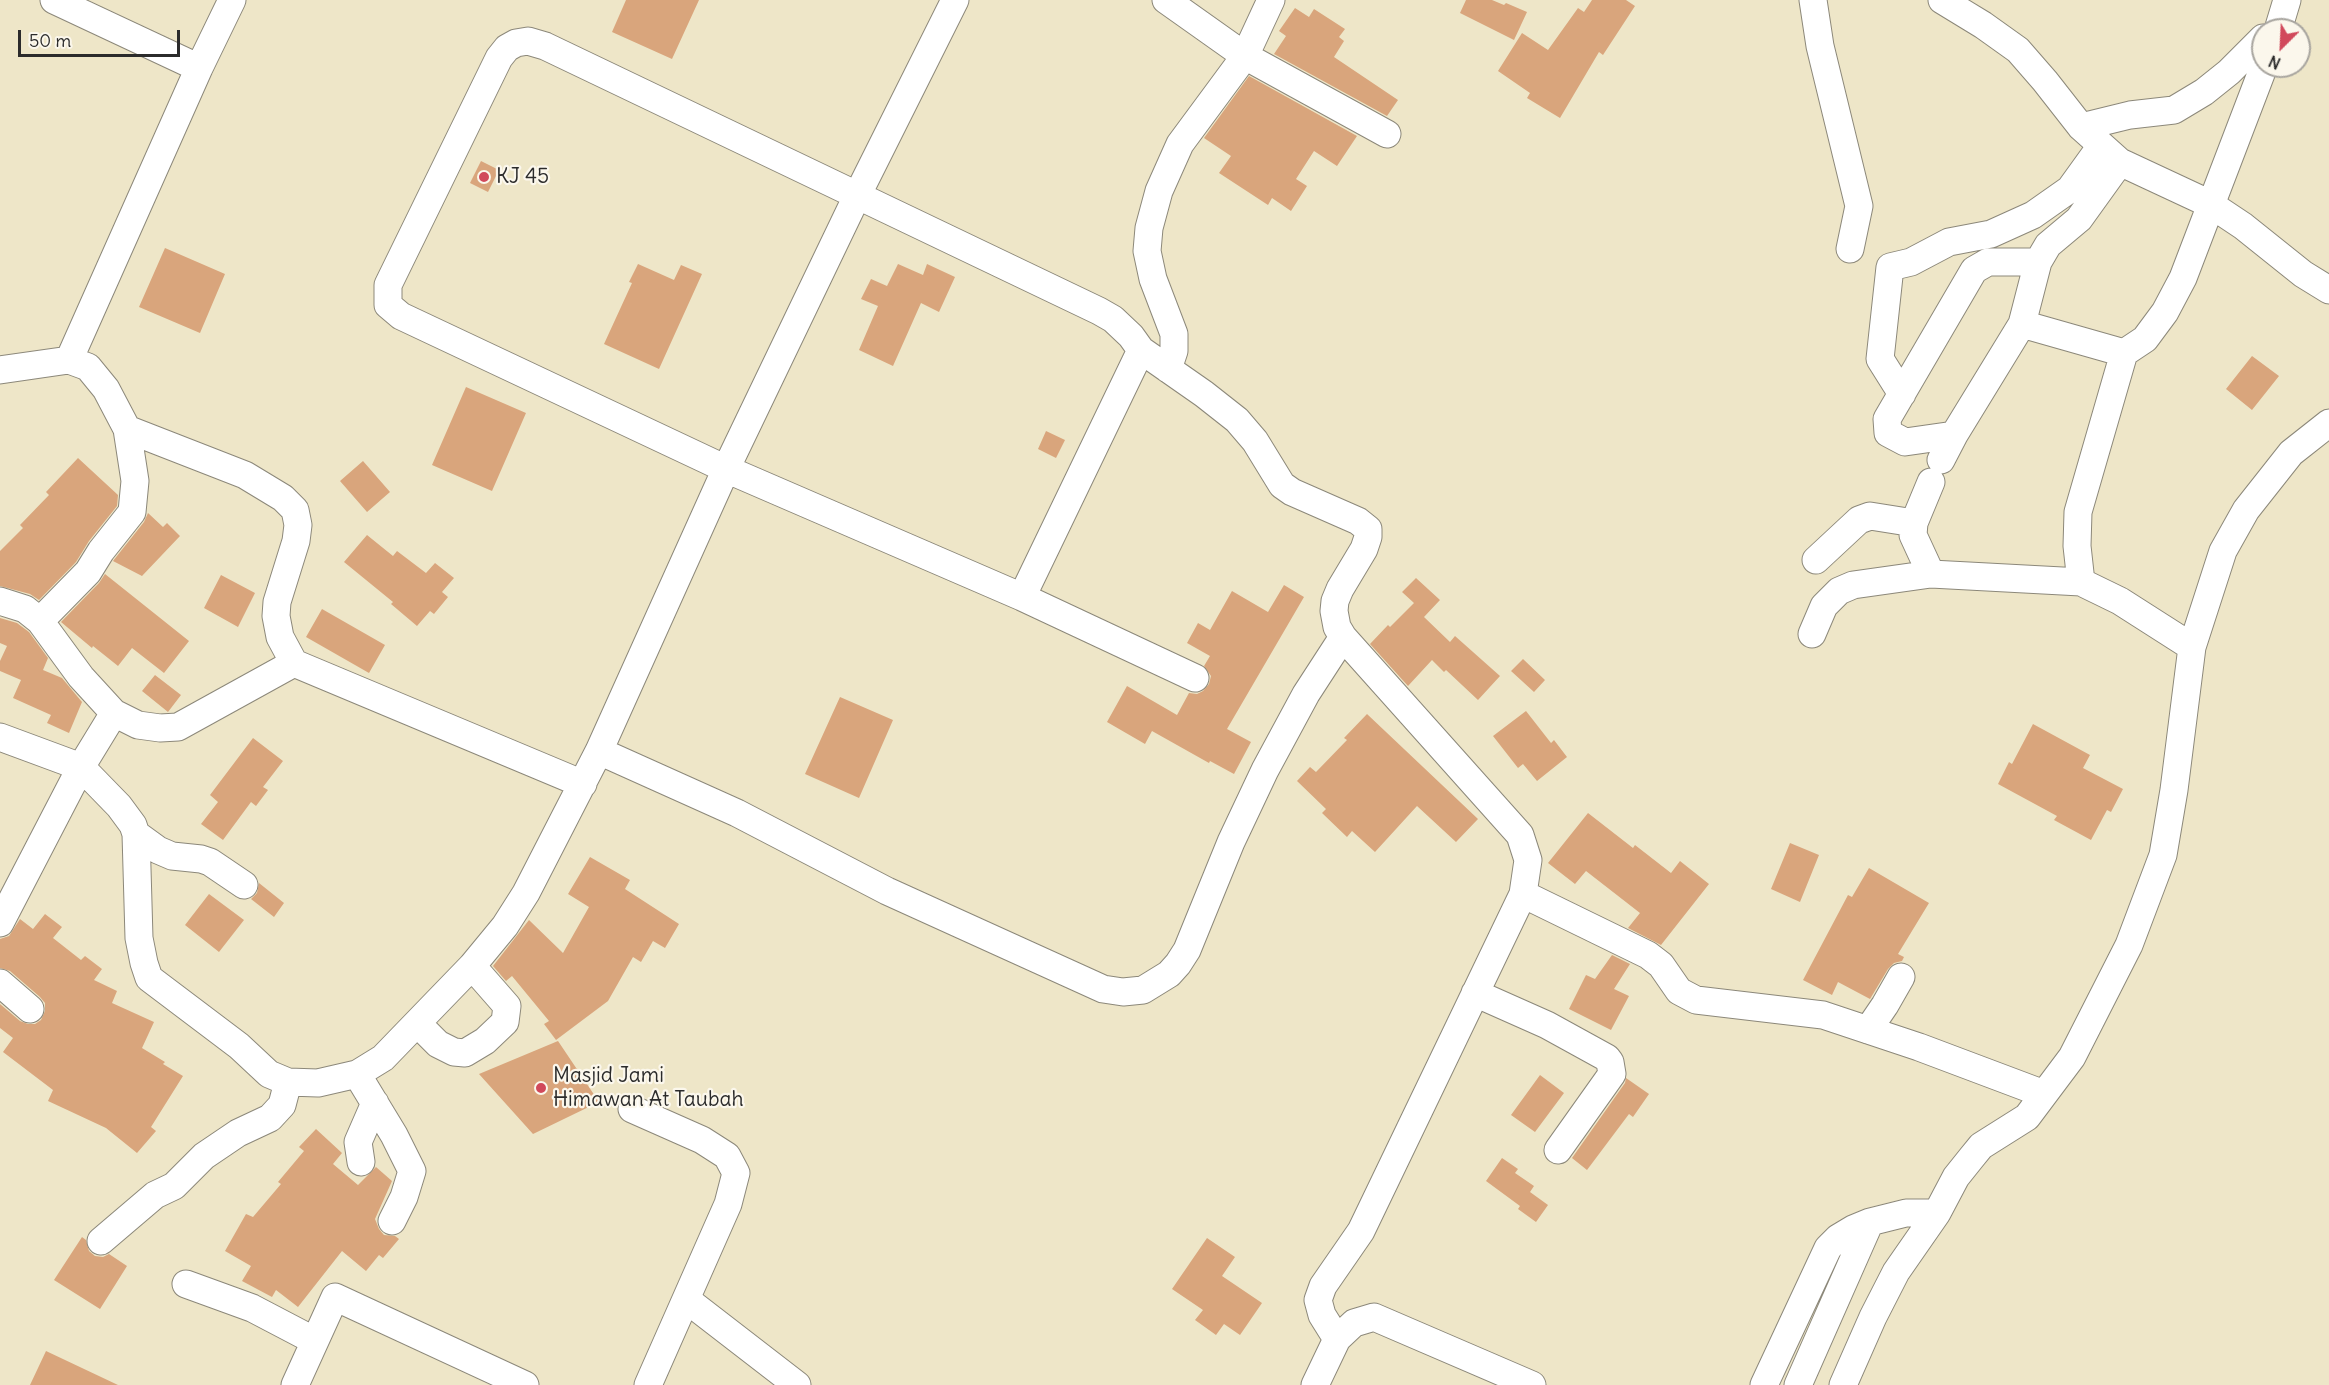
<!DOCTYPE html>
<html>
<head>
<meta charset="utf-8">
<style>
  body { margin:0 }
  #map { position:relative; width:2329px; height:1385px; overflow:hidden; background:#eee6c8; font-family:Delius,sans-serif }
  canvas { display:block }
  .north { position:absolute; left:2251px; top:18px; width:60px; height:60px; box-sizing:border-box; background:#fbf7ec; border:2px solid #a8a59f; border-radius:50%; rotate:204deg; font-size:16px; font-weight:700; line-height:24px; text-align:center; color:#2b2b2b }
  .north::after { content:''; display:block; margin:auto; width:21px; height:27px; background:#d1495b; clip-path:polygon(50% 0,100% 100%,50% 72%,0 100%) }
  .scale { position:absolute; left:18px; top:30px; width:162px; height:27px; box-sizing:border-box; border:3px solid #2b2b2b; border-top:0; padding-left:8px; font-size:18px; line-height:21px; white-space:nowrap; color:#2b2b2b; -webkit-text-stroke:4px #fbf7ec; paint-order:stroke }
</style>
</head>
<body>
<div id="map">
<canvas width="2329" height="1385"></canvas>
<div class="north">N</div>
<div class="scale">50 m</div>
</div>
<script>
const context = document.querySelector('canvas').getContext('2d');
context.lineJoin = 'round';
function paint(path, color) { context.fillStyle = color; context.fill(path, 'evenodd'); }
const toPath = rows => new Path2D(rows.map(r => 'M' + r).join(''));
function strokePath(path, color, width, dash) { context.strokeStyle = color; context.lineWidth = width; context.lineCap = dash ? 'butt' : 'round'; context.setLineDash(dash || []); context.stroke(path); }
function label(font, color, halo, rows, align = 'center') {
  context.font = font + ' Delius,sans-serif'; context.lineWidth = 4.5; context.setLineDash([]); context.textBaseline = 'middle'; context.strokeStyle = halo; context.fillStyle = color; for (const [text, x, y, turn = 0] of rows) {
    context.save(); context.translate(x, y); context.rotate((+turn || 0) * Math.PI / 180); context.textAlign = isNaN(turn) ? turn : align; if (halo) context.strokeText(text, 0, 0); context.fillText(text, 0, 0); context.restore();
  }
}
paint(toPath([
  [626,0,699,0,672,59,612,32],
  [1466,0,1492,0,1504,5,1506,3,1527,12,1514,40,1460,13],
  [1592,0,1626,0,1635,6,1603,55,1599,52,1560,118,1527,98,1530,93,1498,71,1522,33,1548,50,1578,8,1584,12],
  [1295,8,1309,17,1314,9,1345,29,1339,37,1344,41,1334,57,1398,100,1387,116,1274,54,1286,36,1279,31],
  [1249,76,1357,136,1337,166,1314,151,1296,179,1307,186,1291,211,1272,198,1268,205,1219,173,1231,156,1204,138],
  [481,161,499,170,488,192,470,183],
  [165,248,225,274,200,333,139,307],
  [638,264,674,280,681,265,702,274,659,369,604,344,632,283,629,282],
  [898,264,923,275,927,264,955,277,939,312,921,303,893,366,859,350,878,306,861,299,871,279,887,286],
  [2252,356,2279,376,2252,410,2226,389],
  [466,387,526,413,492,491,432,465],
  [1046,431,1065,440,1056,458,1038,449],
  [78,458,118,495,117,506,89,541,76,562,39,600,30,594,0,586,0,551,23,528,20,525,49,495,46,492],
  [363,461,390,492,367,512,340,481],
  [148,513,163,527,167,523,180,536,142,576,113,561,144,522],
  [367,535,393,556,397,551,426,573,435,563,454,578,442,592,448,597,434,614,430,611,417,626,391,604,393,602,344,562],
  [105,574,189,641,164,673,132,648,118,666,93,646,92,648,61,622,99,583],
  [221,575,255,593,238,627,204,608],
  [1416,578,1440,600,1424,617,1450,642,1455,636,1500,676,1478,700,1446,670,1444,672,1432,660,1408,686,1370,644,1388,625,1390,627,1414,603,1402,592],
  [1284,585,1304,597,1227,729,1251,742,1234,774,1210,761,1209,763,1152,731,1145,744,1107,722,1127,686,1177,715,1189,693,1197,694,1203,691,1209,684,1211,676,1204,666,1210,656,1187,643,1198,623,1210,630,1232,591,1268,612],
  [322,609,385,645,369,673,306,637],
  [0,618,17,623,29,632,48,658,43,670,62,678,82,702,69,733,47,723,51,715,13,698,21,680,0,671,0,661,7,646,0,643],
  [1523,659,1545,680,1534,692,1511,671],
  [155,675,181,695,168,712,142,691],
  [840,697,893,720,859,798,805,774],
  [1526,711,1551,743,1554,740,1567,757,1537,781,1523,764,1518,768,1493,736],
  [1367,714,1478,819,1456,842,1417,806,1375,852,1352,831,1347,837,1322,813,1326,809,1297,781,1310,767,1316,772,1347,740,1344,738],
  [2033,724,2090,755,2083,768,2123,789,2111,812,2107,810,2091,840,2054,820,2057,816,1998,784,2009,762,2012,764],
  [253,738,283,761,263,787,268,790,256,806,251,802,223,840,201,824,218,802,210,795],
  [1588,813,1633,848,1635,845,1671,873,1680,861,1709,884,1661,945,1628,928,1640,913,1586,871,1575,884,1548,863],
  [1790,843,1819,855,1800,902,1771,889],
  [590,857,630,880,625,889,679,924,665,948,653,941,641,962,633,957,608,1001,556,1040,544,1024,549,1021,512,976,506,981,493,966,529,920,563,953,589,907,568,894],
  [1869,868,1929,903,1898,954,1904,957,1902,961,1894,963,1888,969,1870,999,1838,982,1832,995,1803,980,1848,895,1852,897],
  [259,883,284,903,274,917,251,899,257,893],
  [209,894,244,920,219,952,185,925],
  [45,914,62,927,53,938,81,960,85,956,102,969,94,980,117,991,112,1003,154,1022,142,1048,165,1062,163,1064,183,1076,151,1127,156,1131,137,1153,106,1128,48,1101,53,1090,3,1052,13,1038,0,1028,0,1004,20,1021,28,1024,35,1024,41,1020,45,1011,45,1003,40,997,10,971,0,968,0,939,9,936,20,919,33,929],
  [1612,955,1630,964,1614,989,1629,996,1611,1030,1569,1009,1586,975,1595,979],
  [558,1041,599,1102,533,1134,479,1074],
  [1540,1075,1564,1093,1535,1132,1511,1115],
  [1626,1078,1649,1094,1633,1117,1629,1114,1587,1170,1572,1158,1625,1083],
  [316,1129,342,1153,333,1164,358,1185,376,1167,392,1181,375,1219,379,1229,384,1235,395,1236,399,1239,383,1258,379,1255,366,1271,342,1251,298,1307,276,1290,272,1297,242,1281,251,1266,225,1251,246,1214,253,1217,281,1184,278,1182,304,1151,299,1147],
  [1502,1158,1518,1169,1515,1173,1534,1186,1530,1192,1548,1205,1536,1222,1518,1209,1520,1206,1486,1181],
  [82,1237,86,1240,89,1251,95,1256,103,1257,109,1254,127,1266,100,1309,54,1280],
  [1207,1238,1235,1257,1222,1276,1262,1303,1240,1335,1224,1324,1216,1335,1195,1320,1203,1310,1172,1289],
  [46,1351,118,1385,30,1385]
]), '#d9a57c');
const minor = toPath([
  [54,0,199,68],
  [1166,0,1245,56,1387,134],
  [1813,0,1820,46,1859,206,1850,249],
  [1942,0,1983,25,2018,50,2045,81,2081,127,2120,162,2210,204,2243,226,2303,274,2329,290],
  [2278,30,2287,0],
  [2081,127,2130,115,2174,110,2204,92,2229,72,2263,38],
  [2022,324,2124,353],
  [1168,369,1174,351,1174,334,1153,279,1147,251,1149,228,1159,191,1180,144,1245,56,1271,0],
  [0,370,69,360,199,68,232,0],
  [1902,394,1880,359,1890,267,1911,262,1949,242,1991,234,2033,215,2070,189,2101,146],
  [127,429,245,475,283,498,295,510,298,525,296,541,277,602,276,616,280,637,294,663],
  [1954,435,1905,442,1888,433,1887,419,1974,270,1988,262,2038,262],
  [1941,460,1954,435,2022,324,2038,262,2048,245,2079,219,2120,162],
  [1816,560,1859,520,1870,516,1914,523],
  [1931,574,1913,535,1914,523,1931,482],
  [2081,582,2077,546,2078,512,2124,353,2145,339,2165,312,2183,278,2264,66],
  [1022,597,1141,350],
  [0,601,25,609,40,621,81,677,114,713,138,725,160,728,178,727,294,663,583,784],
  [40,621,88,572,101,551,132,512,135,481,127,429,106,389,88,367,69,360],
  [1812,634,1824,606,1839,591,1853,585,1931,574,2081,582,2120,601,2192,647],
  [1195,678,1022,597,726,469,401,316,388,305,388,285,499,58,507,48,516,43,528,41,545,46,1099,311,1113,319,1131,336,1141,350,1204,394,1237,420,1255,441,1282,485,1292,492,1358,521,1368,529,1368,537,1364,549,1340,589,1335,601,1334,611,1337,627,1343,637,1520,835,1528,860,1523,894,1361,1231,1323,1286,1318,1300,1322,1315,1337,1339],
  [114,713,81,767,119,806,133,825,136,834,139,938,144,963,149,978,239,1046,269,1074,288,1082,318,1083,357,1074,383,1058,472,966,505,926,526,893,599,751,726,469,857,196,955,0],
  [0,737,81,767,0,923],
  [599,751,737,813,887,891,1103,989,1123,992,1143,990,1169,974,1178,964,1187,950,1231,842,1265,770,1306,694,1343,637],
  [136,834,158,850,172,856,201,859,210,862,244,885],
  [1523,894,1648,955,1661,965,1679,991,1696,1000,1823,1015,1919,1047,2044,1094],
  [0,983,30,1009],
  [1475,993,1547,1025,1607,1058,1610,1062,1612,1074,1558,1150],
  [418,1024,438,1044,454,1052,465,1053,485,1041,505,1022,507,1006,472,966],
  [1868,1030,1885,1005,1901,977],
  [357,1074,394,1135,412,1171,404,1197,392,1221],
  [632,1109,702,1140,727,1156,736,1173,728,1204,648,1385],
  [361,1162,358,1142,375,1103],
  [101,1241,155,1195,174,1186,204,1156,238,1133,270,1118,282,1105,288,1082],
  [186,1284,252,1308,315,1341],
  [687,1300,797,1385],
  [295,1385,335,1297,525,1385],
  [1315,1385,1337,1339,1354,1323,1374,1317,1532,1385],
  [1764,1385,1828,1248,1838,1238,1853,1229,1870,1222,1906,1213,1937,1213,1956,1177,1972,1157,1981,1146,2027,1117,2072,1057,2129,945,2163,855,2174,790,2192,647,2223,551,2246,510,2291,453,2329,423],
  [1798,1385,1870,1222],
  [1843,1385,1873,1317,1896,1272,1937,1213]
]);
strokePath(minor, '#8c887a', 29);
strokePath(minor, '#fff', 27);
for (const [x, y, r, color] of [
  [484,177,6,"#d1495b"],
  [541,1088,6,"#d1495b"]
]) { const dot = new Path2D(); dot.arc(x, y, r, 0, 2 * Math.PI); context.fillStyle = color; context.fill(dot); strokePath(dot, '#fbf7ec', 2); }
label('21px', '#2b2b2b', '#fbf7ec', [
  ["KJ 45",496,177],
  ["Masjid Jami",553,1076],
  ["Himawan At Taubah",553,1100]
], 'left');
</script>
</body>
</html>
